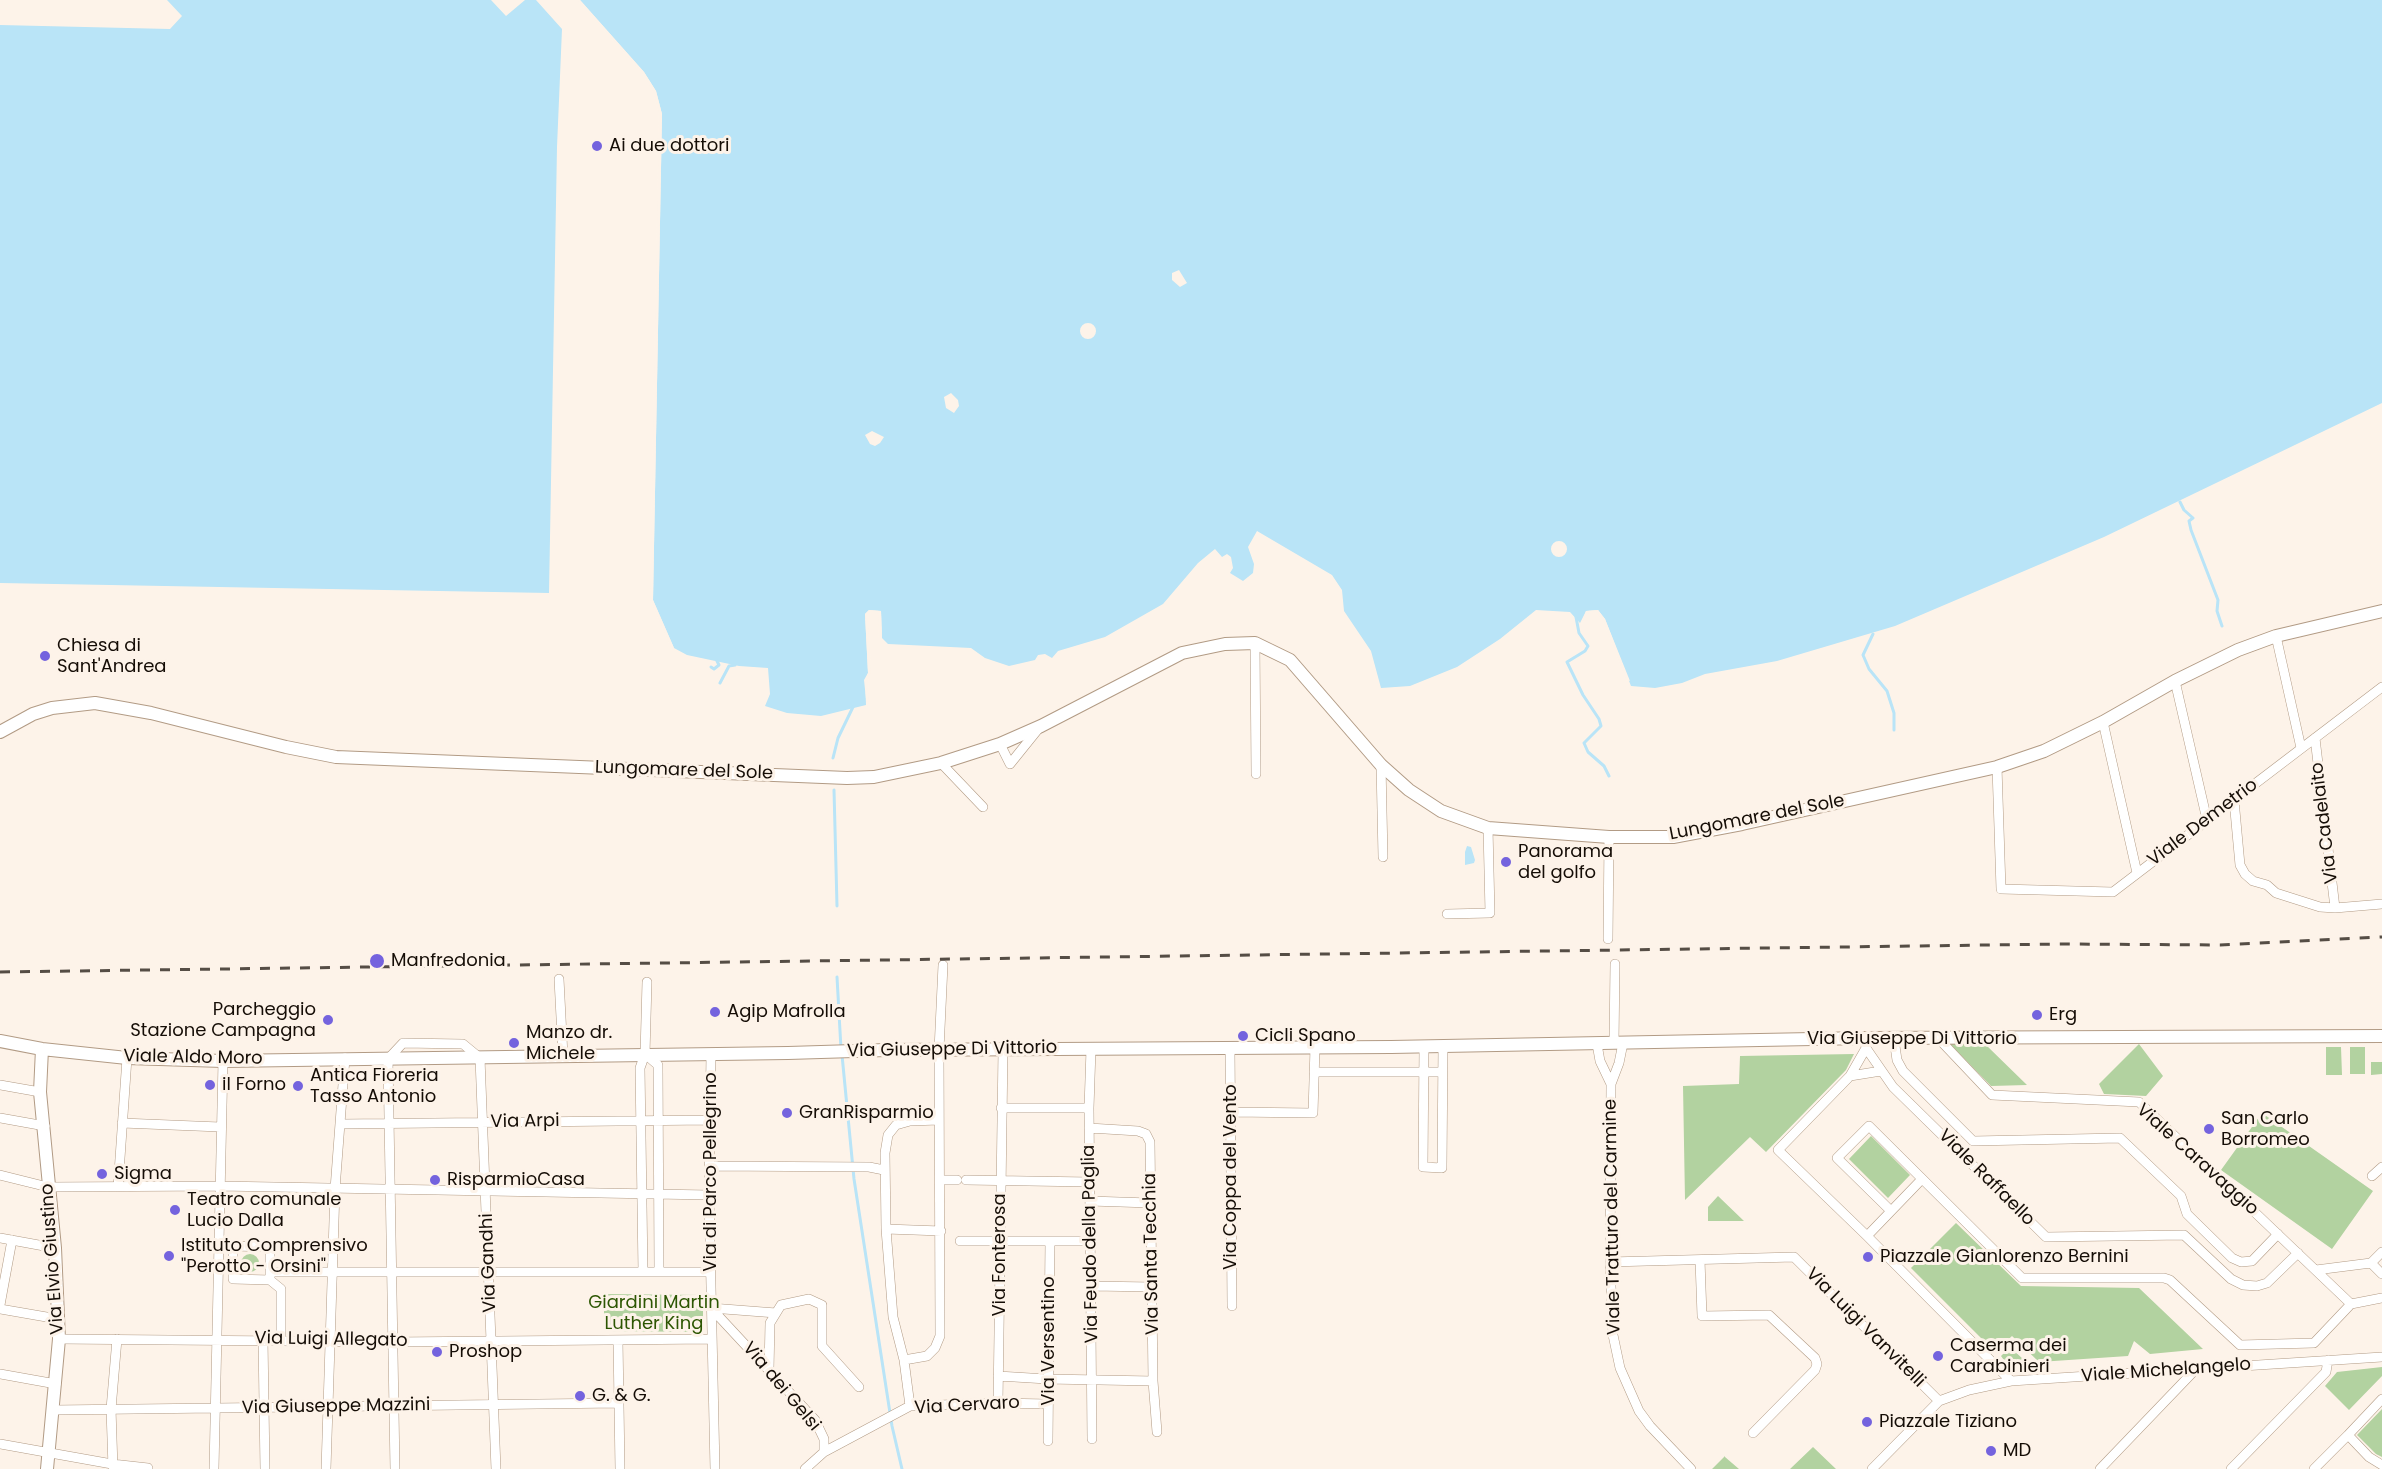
<!DOCTYPE html>
<html>
<head>
<meta charset="utf-8">
<style>
  body { margin:0 }
  canvas { display:block; background:#fdf3e9 }
</style>
</head>
<body>
<canvas width="2382" height="1469"></canvas>
<script>
const context = document.querySelector('canvas').getContext('2d');
context.lineJoin = 'round';
function paint(path, color) { context.fillStyle = color; context.fill(path, 'evenodd'); }
const toPath = rows => new Path2D(rows.map(r => 'M' + r).join(''));
function strokePath(path, color, width, dash) { context.strokeStyle = color; context.lineWidth = width; context.lineCap = dash ? 'butt' : 'round'; context.setLineDash(dash || []); context.stroke(path); }
function label(font, color, halo, rows, align = 'center') {
  context.font = font + ' Poppins,sans-serif'; context.lineWidth = 6; context.setLineDash([]); context.textBaseline = 'middle'; context.strokeStyle = halo; context.fillStyle = color; for (const [text, x, y, turn = 0] of rows) {
    context.save(); context.translate(x, y); context.rotate((+turn || 0) * Math.PI / 180); context.textAlign = isNaN(turn) ? turn : align; if (halo) context.strokeText(text, 0, 0); context.fillText(text, 0, 0); context.restore();
  }
}
paint(toPath([
  [1950,1044,1986,1045,2027,1085,1991,1086],
  [2139,1044,2163,1076,2146,1096,2104,1094,2099,1084],
  [2326,1047,2341,1047,2342,1075,2326,1075],
  [2350,1047,2365,1047,2365,1074,2350,1074],
  [1854,1054,1846,1070,1766,1152,1750,1137,1685,1200,1683,1086,1739,1084,1740,1056],
  [2371,1062,2382,1062,2382,1074,2371,1075],
  [2262,1113,2373,1191,2332,1249,2221,1170],
  [1871,1136,1910,1175,1888,1198,1849,1159],
  [1718,1196,1744,1221,1708,1221,1708,1207],
  [1956,1223,2021,1286,2139,1288,2203,1349,2150,1354,2134,1341,2128,1356,2039,1362,2012,1336,1995,1352,1911,1268],
  '241 1263a9 9 0 1 1 18 0a9 9 0 1 1-18 0Z',
  [604,1294,703,1295,703,1332,604,1331],
  [2010,1347,2024,1360,2006,1363,2001,1356],
  [2382,1367,2382,1376,2349,1410,2325,1386,2337,1372],
  [2382,1409,2382,1457,2376,1454,2357,1435],
  [1813,1447,1836,1469,1790,1469],
  [1725,1456,1725,1457,1739,1469,1712,1469]
]), '#b2d2a0');
paint(toPath([
  [167,0,491,0,506,16,525,0,536,0,562,29,557,147,549,593,0,583,0,25,170,29,182,16],
  [580,0,2382,0,2382,403,2104,537,1895,626,1777,661,1705,674,1682,683,1655,688,1631,686,1605,619,1598,610,1586,611,1580,623,1570,612,1536,610,1500,639,1457,667,1410,686,1381,688,1371,651,1344,611,1342,590,1332,575,1257,531,1248,547,1254,564,1253,573,1243,581,1230,573,1233,568,1231,557,1227,554,1222,557,1215,549,1198,563,1163,604,1105,637,1058,651,1052,658,1045,654,1038,655,1035,660,1009,666,985,658,971,648,888,644,882,638,881,611,869,610,865,614,868,673,865,680,866,705,821,716,787,713,765,706,770,694,768,668,739,666,687,655,674,648,653,600,662,114,656,91,644,72],
  [1467,846,1471,847,1475,860,1474,863,1465,865,1465,852]
]), '#b9e4f7');
paint(toPath([
  [577,0,580,0,644,72,656,91,662,114,653,600,674,648,672,650,650,600,659,114,653,92,642,73],
  [1179,270,1187,283,1180,287,1172,280,1172,273],
  '1080 331a8 8 0 1 1 16 0a8 8 0 1 1-16 0Z',
  [951,393,958,400,959,406,954,413,946,408,944,397],
  [872,431,884,437,880,443,875,446,870,444,865,435],
  '1551 549a8 8 0 1 1 16 0a8 8 0 1 1-16 0Z',
  [869,610,881,611,882,638,879,638,878,614,870,613,868,615,871,673,868,680,869,705,867,708,864,680,868,673,865,614],
  [1598,610,1605,619,1630,681,1626,680,1603,621,1596,613,1588,614,1581,625,1586,611]
]), '#fdf3e9');
strokePath(toPath([
  [2180,502,2184,510,2193,518,2189,521,2191,530,2218,600,2217,611,2222,626],
  [1576,617,1579,633,1588,646,1585,651,1567,662,1583,695,1599,719,1601,726,1584,743,1588,752,1604,766,1609,776],
  [1873,634,1863,655,1869,669,1887,691,1894,713,1894,730],
  [711,667,714,669,719,665,717,661],
  [720,683,729,666,735,665],
  [833,758,838,738,853,707],
  [834,790,837,906],
  [837,977,841,1049],
  [842,1055,854,1179,892,1426,902,1469]
]), '#b9e4f7', 3);
const street = toPath([
  [2276,636,2301,748],
  [1255,643,1256,774],
  [2175,681,2207,820],
  [2103,722,2137,873],
  [2315,738,2335,908],
  [1000,744,1010,764,1039,728],
  [941,763,983,807],
  [1381,765,1383,857],
  [1997,767,2001,889,2113,892,2382,687],
  [2234,800,2240,865,2245,874,2253,881,2267,885,2276,893,2320,907,2335,908,2382,904],
  [1447,914,1490,913,1488,828],
  [1608,939,1609,837],
  [559,979,563,1056],
  [1865,1038,1866,1048,1893,1087,2046,1237,2184,1235,2231,1279,2243,1285,2257,1286,2267,1283,2298,1253],
  [1938,1038,1992,1095,2139,1102,2351,1304,2382,1298],
  [1894,1039,1897,1060,1903,1071,1973,1141,2120,1138,2181,1196,2187,1214,2232,1258,2241,1262,2252,1261,2278,1234],
  [1614,1043,1615,964],
  [1623,1043,1619,1063,1611,1084,1610,1262,1613,1335,1620,1368,1639,1411,1650,1426,1691,1469],
  [1597,1044,1600,1061,1611,1084],
  [1230,1047,1232,1306],
  [1424,1047,1423,1167,1442,1168,1443,1046],
  [1091,1049,1089,1108,1092,1439],
  [645,1054,658,1065,659,1272],
  [711,1054,709,1195,715,1469],
  [1881,1071,1850,1076,1778,1150,1867,1236,2011,1381],
  [1314,1072,1442,1072],
  [1850,1076,1866,1048],
  [0,1085,40,1092],
  [1001,1108,1089,1108],
  [1232,1112,1313,1113,1315,1047],
  [0,1118,45,1126],
  [122,1123,220,1127],
  [341,1124,710,1120],
  [1089,1128,1138,1131,1146,1134,1150,1142,1153,1381,1157,1432],
  [709,1166,869,1167,884,1170],
  [0,1175,48,1187,220,1186,709,1195],
  [2372,1176,2382,1167],
  [941,1180,957,1180],
  [966,1180,1090,1182],
  [118,1187,127,1058],
  [1090,1201,1150,1203],
  [1891,1211,1837,1158,1869,1126,2022,1278,2164,1278,2170,1280,2240,1345,2314,1343,2351,1304],
  [886,1229,941,1231],
  [1867,1236,1922,1179],
  [0,1238,55,1248],
  [960,1241,1091,1241],
  [1700,1260,1702,1316,1769,1315,1815,1358,1817,1364,1815,1370,1753,1433],
  [1610,1262,1794,1257,1939,1401],
  [2371,1263,2382,1252],
  [2316,1270,2371,1263,2382,1274],
  [270,1272,710,1272],
  [643,1272,640,1068,645,1054,647,982],
  [270,1280,270,1247,233,1246,233,1279,270,1280,281,1289,281,1340],
  [1092,1286,1152,1287],
  [0,1305,12,1240],
  [711,1308,815,1420,824,1439,824,1452,805,1469],
  [711,1308,776,1313],
  [0,1309,58,1319],
  [59,1339,393,1342,712,1339],
  [263,1339,265,1469],
  [618,1340,620,1469],
  [904,1360,893,1317,886,1229,885,1153,888,1135,896,1125,910,1121,939,1120],
  [769,1370,770,1323,781,1305,809,1299,822,1305,822,1346,859,1387],
  [0,1374,56,1384],
  [998,1376,1047,1379,1153,1381],
  [998,1403,1003,1050],
  [910,1406,904,1360,927,1356,935,1348,940,1336,939,1050,943,965],
  [54,1410,619,1403],
  [2348,1435,2382,1399],
  [1048,1441,1050,1241],
  [0,1444,112,1464,148,1468],
  [824,1452,910,1406,998,1403,1048,1404],
  [113,1468,111,1409,117,1339],
  [214,1469,223,1061],
  [326,1469,335,1189,345,1058],
  [395,1469,388,1059,403,1043,463,1044,480,1058,496,1469],
  [1872,1469,1939,1401,1969,1390,2011,1381,2382,1357],
  [2100,1469,2196,1369],
  [2231,1469,2326,1372,2328,1360],
  [2314,1469,2348,1435,2369,1457,2382,1465]
]);
const secondary = toPath([
  [0,732,33,714,52,708,95,703,151,713,286,747,336,757,847,778,874,777,941,763,1000,744,1041,726,1182,653,1225,644,1255,643,1290,660,1381,765,1409,790,1441,811,1488,828,1609,837,1673,837,1742,824,1997,767,2044,751,2103,722,2175,681,2238,650,2276,636,2382,611],
  [0,1041,42,1049,127,1058,223,1061,788,1053,887,1050,1391,1047,1865,1038,2382,1036],
  [42,1049,40,1092,55,1248,59,1339,47,1469]
]);
strokePath(street, '#b29b85', 10);
strokePath(secondary, '#b29b85', 14);
strokePath(street, '#fff', 9);
strokePath(secondary, '#fff', 12);
strokePath(toPath([
  [0,972,2062,944,2220,945,2382,937]
]), '#554d45', 3, [10, 10]);
for (const [x, y, r, color] of [
  [597,146,6,"#7463de"],
  [45,656,6,"#7463de"],
  [1506,862,6,"#7463de"],
  [377,961,8,"#7463de"],
  [715,1012,6,"#7463de"],
  [2037,1015,6,"#7463de"],
  [328,1020,6,"#7463de"],
  [1243,1036,6,"#7463de"],
  [514,1043,6,"#7463de"],
  [210,1085,6,"#7463de"],
  [298,1086,6,"#7463de"],
  [787,1113,6,"#7463de"],
  [2209,1129,6,"#7463de"],
  [102,1174,6,"#7463de"],
  [435,1180,6,"#7463de"],
  [175,1210,6,"#7463de"],
  [169,1256,6,"#7463de"],
  [1868,1257,6,"#7463de"],
  [437,1352,6,"#7463de"],
  [1938,1356,6,"#7463de"],
  [580,1396,6,"#7463de"],
  [1867,1422,6,"#7463de"],
  [1991,1451,6,"#7463de"]
]) { const dot = new Path2D(); dot.arc(x, y, r, 0, 2 * Math.PI); context.fillStyle = color; context.fill(dot); strokePath(dot, '#fdf3e9', 2); }
label('18px', '#150d06', '#fdf3e9', [
  ["Ai due dottori",609,146],
  ["Chiesa di",57,646],
  ["Sant'Andrea",57,667],
  ["Panorama",1518,852],
  ["del golfo",1518,873],
  ["Manfredonia",391,961],
  ["Parcheggio",316,1010,"right"],
  ["Stazione Campagna",316,1031,"right"],
  ["Agip Mafrolla",727,1012],
  ["Erg",2049,1015],
  ["Manzo dr.",526,1033],
  ["Michele",526,1054],
  ["Cicli Spano",1255,1036],
  ["Antica Fioreria",310,1076],
  ["Tasso Antonio",310,1097],
  ["il Forno",222,1085],
  ["GranRisparmio",799,1113],
  ["San Carlo",2221,1119],
  ["Borromeo",2221,1140],
  ["Sigma",114,1174],
  ["RisparmioCasa",447,1180],
  ["Teatro comunale",187,1200],
  ["Lucio Dalla",187,1221],
  ["Istituto Comprensivo",181,1246],
  ["\"Perotto - Orsini\"",181,1267],
  ["Piazzale Gianlorenzo Bernini",1880,1257],
  ["Caserma dei",1950,1346],
  ["Carabinieri",1950,1367],
  ["Proshop",449,1352],
  ["G. & G.",592,1396],
  ["Piazzale Tiziano",1879,1422],
  ["MD",2003,1451]
], 'left');
label('18px', '#150d06', '#fdf3e9', [
  ["Lungomare del Sole",684,771,2],
  ["Lungomare del Sole",1757,818,-11],
  ["Viale Demetrio",2203,823,-37],
  ["Via Cadelaito",2325,823,-97],
  ["Via Giuseppe Di Vittorio",1912,1039],
  ["Via Giuseppe Di Vittorio",952,1050,-1],
  ["Viale Aldo Moro",193,1058,1],
  ["Via Arpi",525,1122,-1],
  ["Viale Caravaggio",2197,1160,42],
  ["Via di Parco Pellegrino",711,1172,-90],
  ["Via Coppa del Vento",1231,1177,-90],
  ["Viale Raffaello",1986,1178,45],
  ["Viale Tratturo del Carmine",1613,1217,-91],
  ["Via Feudo della Paglia",1091,1244,-91],
  ["Via Santa Tecchia",1152,1254,-91],
  ["Via Fonterosa",1000,1255,-90],
  ["Via Elvio Giustino",53,1259,-94],
  ["Via Gandhi",489,1263,-92],
  ["Via Luigi Vanvitelli",1865,1328,45],
  ["Via Luigi Allegato",331,1340,1],
  ["Via Versentino",1049,1341,-90],
  ["Viale Michelangelo",2166,1371,-4],
  ["Via dei Gelsi",781,1387,50],
  ["Via Cervaro",967,1406,-3],
  ["Via Giuseppe Mazzini",336,1407,-1]
]);
label('18px', '#2c5602', '#fdf3e9', [
  ["Giardini Martin",654,1303],
  ["Luther King",654,1324]
]);
</script>
</body>
</html>
